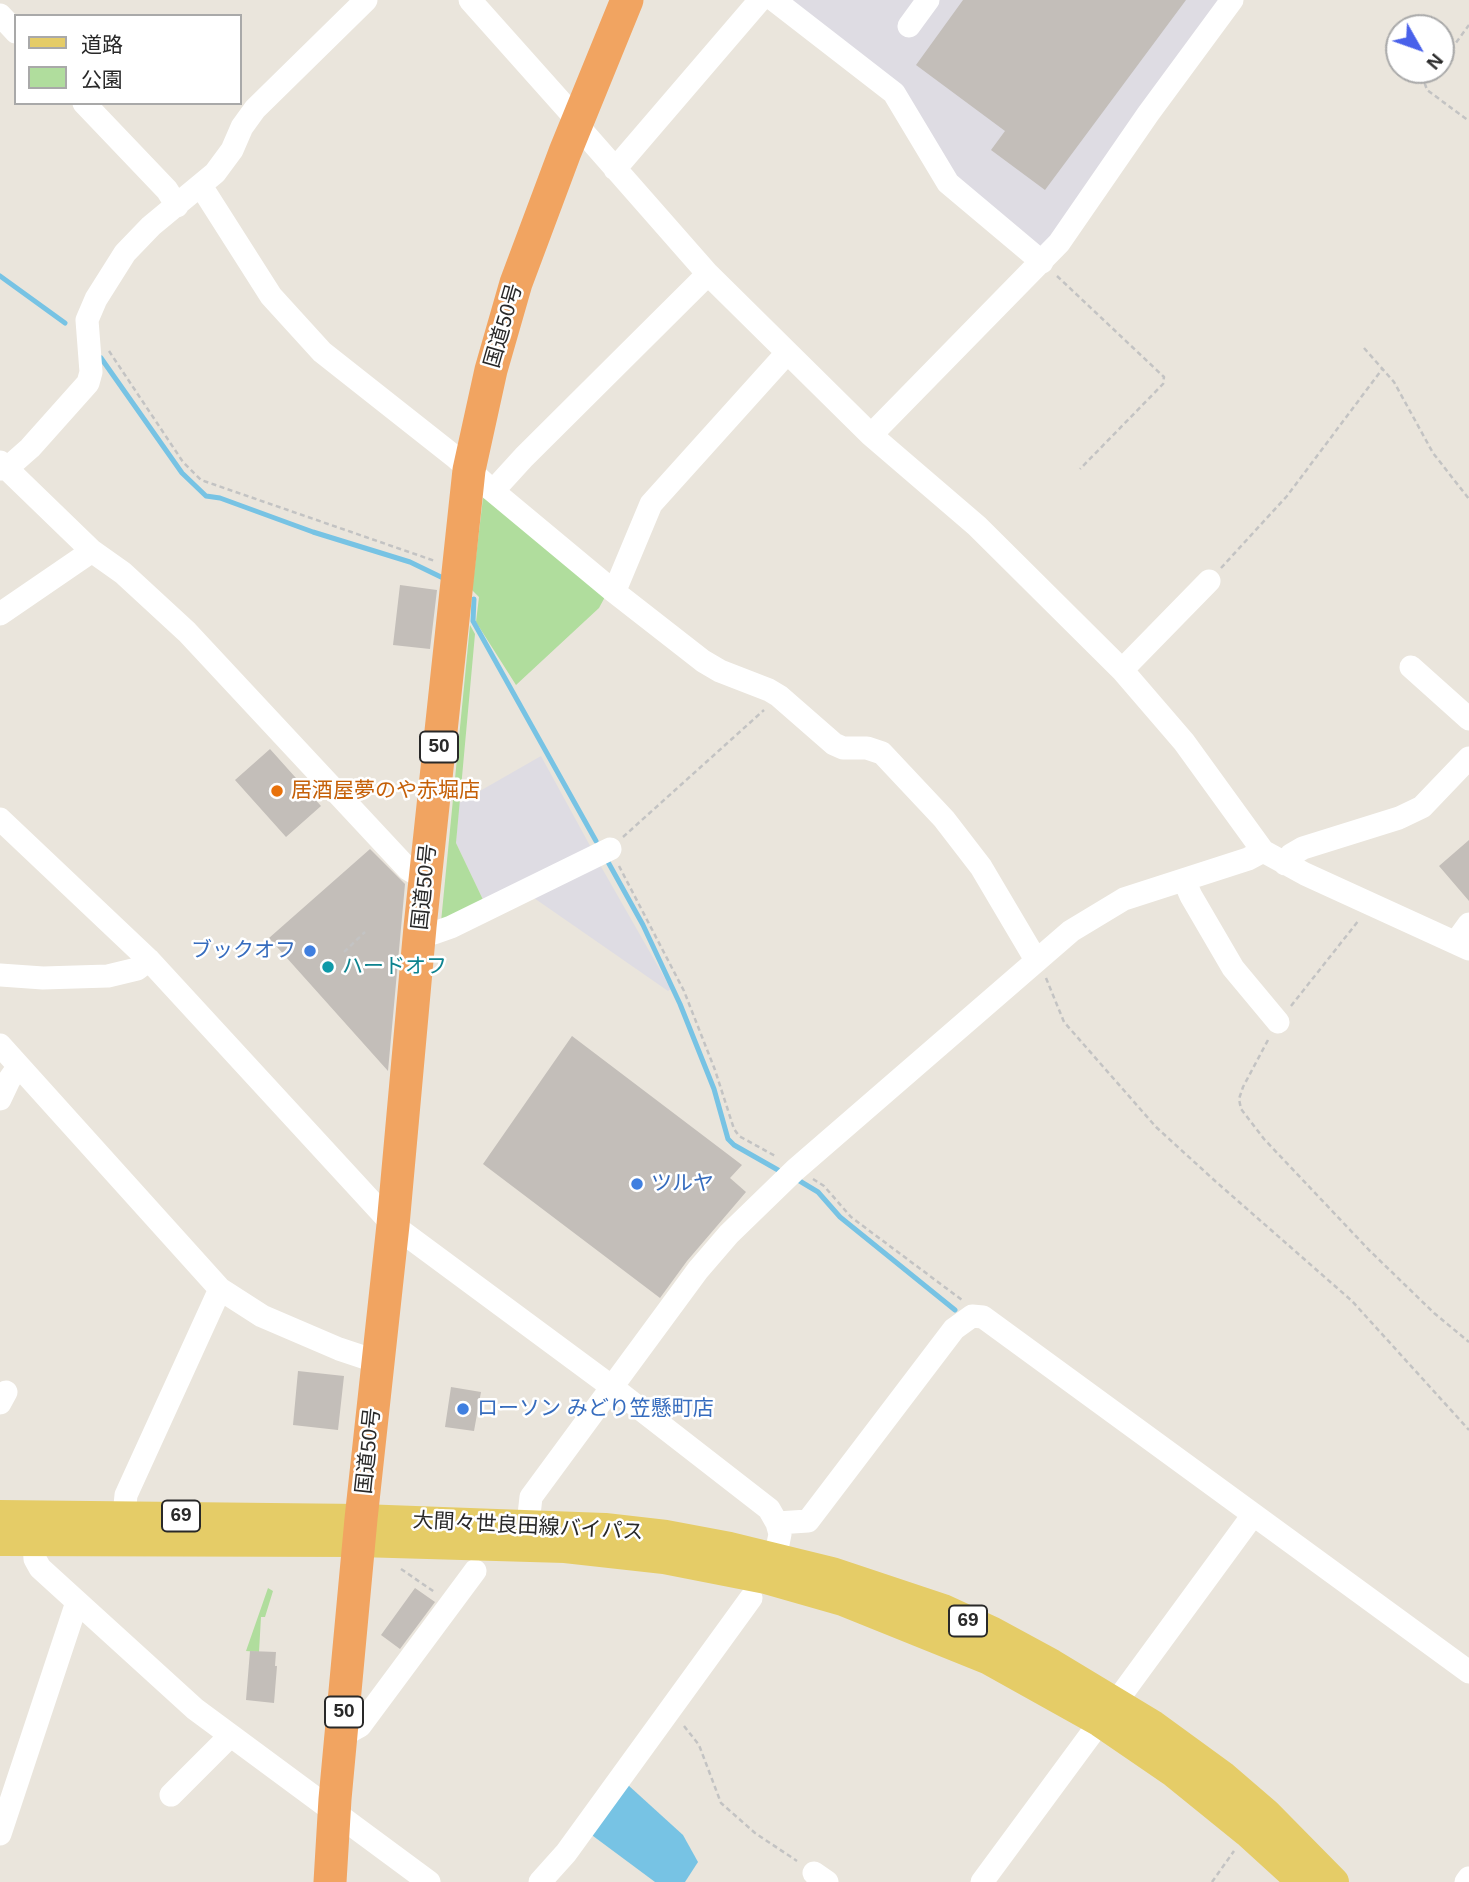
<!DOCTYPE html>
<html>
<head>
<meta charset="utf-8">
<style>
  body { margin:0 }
  #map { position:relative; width:1469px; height:1882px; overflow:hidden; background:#eae5dc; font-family:Arial,"Noto Sans JP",sans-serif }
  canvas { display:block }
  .legend { position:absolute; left:14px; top:14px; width:228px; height:91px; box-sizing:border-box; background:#fff; border:2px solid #a9a9a9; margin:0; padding:9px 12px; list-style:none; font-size:21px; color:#292929 }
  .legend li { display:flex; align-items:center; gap:14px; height:35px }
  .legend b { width:35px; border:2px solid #a9a9a9 }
  .north { position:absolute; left:1385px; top:14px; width:70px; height:70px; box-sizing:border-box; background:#fff; border:2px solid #a9a9a9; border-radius:50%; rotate:130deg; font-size:19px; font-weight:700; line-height:28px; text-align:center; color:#292929 }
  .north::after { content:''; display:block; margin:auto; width:24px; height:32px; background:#4961ea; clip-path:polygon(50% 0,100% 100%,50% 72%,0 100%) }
</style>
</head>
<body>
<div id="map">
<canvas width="1469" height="1882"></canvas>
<ul class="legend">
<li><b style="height:9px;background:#e5cc67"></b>道路</li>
<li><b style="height:19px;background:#b0dd9d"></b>公園</li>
</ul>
<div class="north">N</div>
</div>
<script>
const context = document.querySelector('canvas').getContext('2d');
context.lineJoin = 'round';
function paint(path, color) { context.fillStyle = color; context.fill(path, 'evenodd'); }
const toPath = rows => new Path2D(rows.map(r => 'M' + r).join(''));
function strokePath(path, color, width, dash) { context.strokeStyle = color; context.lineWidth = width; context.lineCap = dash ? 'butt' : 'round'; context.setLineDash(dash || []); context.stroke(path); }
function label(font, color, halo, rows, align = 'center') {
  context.font = font + ' Arial,"Noto Sans JP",sans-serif'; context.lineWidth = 5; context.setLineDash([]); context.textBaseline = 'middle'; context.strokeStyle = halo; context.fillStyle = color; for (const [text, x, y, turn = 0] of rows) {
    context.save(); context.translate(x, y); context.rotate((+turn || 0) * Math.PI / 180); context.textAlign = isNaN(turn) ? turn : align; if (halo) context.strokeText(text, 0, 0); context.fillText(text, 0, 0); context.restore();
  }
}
paint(toPath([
  [787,0,1226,0,1041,256,950,179,915,119],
  [541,756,594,853,486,906,456,843,459,803],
  [599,863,671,989,668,991,534,898]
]), '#dedce3');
paint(toPath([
  [483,498,498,503,606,595,599,608,516,685,476,622,479,597,472,590],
  [470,625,475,634,456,843,486,906,441,922],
  [268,1588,273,1591,265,1617,261,1617,259,1652,246,1651]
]), '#b0dd9d');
paint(toPath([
  [628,1785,683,1835,698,1862,685,1882,655,1882,589,1833]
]), '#77c3e4');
strokePath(toPath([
  [0,276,65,323],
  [101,358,182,473,206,496,220,498,313,532,410,562,443,578],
  [474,599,473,621,596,841],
  [608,862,643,925,680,1004,714,1089,728,1139,734,1145,778,1170],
  [798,1180,818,1192,840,1217,955,1310]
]), '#77c3e4', 5);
paint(toPath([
  [963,0,1186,0,1045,190,991,150,1005,131,916,65],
  [400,585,437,590,430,649,393,645],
  [270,749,321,806,286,837,235,780],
  [1469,840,1469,901,1439,866],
  [370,849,405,884,388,1071,269,938],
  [572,1036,742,1165,730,1178,746,1192,687,1261,660,1298,483,1164],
  [298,1371,344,1376,338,1430,293,1425],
  [451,1387,481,1392,474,1431,445,1427],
  [415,1588,435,1602,400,1649,381,1635],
  [250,1651,276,1652,275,1666,277,1666,274,1703,246,1700]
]), '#c3beb9');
strokePath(toPath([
  [1441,63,1469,25],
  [1436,70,1425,84,1427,90,1469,121],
  [1057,276,1164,377,1163,384,1080,469],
  [1364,348,1394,382,1433,453,1469,499],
  [109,351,183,462,201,480,435,561],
  [1221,568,1287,496,1383,368],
  [623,837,764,710],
  [619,866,684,991,715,1070,734,1129,739,1136,777,1157],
  [344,952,365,932],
  [1046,978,1064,1022,1156,1127,1214,1180,1352,1301,1469,1430],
  [1291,1006,1359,920],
  [1268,1040,1243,1087,1239,1099,1241,1109,1264,1139,1369,1250,1434,1313,1469,1342],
  [813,1179,824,1186,851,1217,962,1300],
  [401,1569,436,1593],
  [684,1726,699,1745,721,1803,755,1833,797,1861],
  [1212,1882,1234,1851]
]), '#c3c3c3', 2.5, [5, 3.5]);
strokePath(toPath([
  [470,0,569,111,585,134,708,274,871,435,977,526,1122,670,1184,742,1263,851,1305,874,1469,949],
  [774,0,894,93,948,183,1042,262],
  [0,15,16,32],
  [909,26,928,0],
  [84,103,167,190,177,206],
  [615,169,760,0],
  [201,186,271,296,322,352,455,457,493,491,612,590,703,661,720,671,769,690,779,696,834,744,843,748,867,748,882,753,944,819,981,867,1036,960],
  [871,435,1059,243,1148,114,1232,0],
  [0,462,92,551,123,573,187,632,408,869,415,873,426,874],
  [0,469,13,463,30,448,88,383,91,372,87,320,96,299,125,253,151,226,215,173,232,150,242,127,255,109,366,0],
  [493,491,524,457,708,274],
  [612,590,618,583,651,504,787,353],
  [0,614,92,551],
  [1411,667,1469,719],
  [1122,670,1209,581],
  [0,819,149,960,393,1225,612,1387,769,1509,777,1523,780,1534,775,1559],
  [1285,864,1291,855,1303,848,1399,818,1422,807,1469,758],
  [1184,880,1191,896,1233,968,1278,1022],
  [420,927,434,933,451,927,610,849],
  [1456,942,1469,924],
  [0,975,43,978,108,976,137,969,149,960],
  [0,1045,220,1289,262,1316,339,1349,363,1357,378,1358],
  [0,1099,9,1080,19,1066],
  [0,1403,6,1392],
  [124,1516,126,1495,220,1289],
  [777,1523,808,1521,954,1329,972,1316,983,1317,1469,1672],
  [528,1524,531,1497,698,1270,729,1234,795,1170,1071,931,1124,899,1248,859,1263,851],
  [34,1541,35,1559,40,1568,195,1709,429,1882],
  [1116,1702,1253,1515],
  [342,1731,349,1732,360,1726,475,1571],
  [171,1795,230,1736],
  [0,1834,77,1602],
  [814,1873,827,1882],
  [540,1882,566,1853,751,1598],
  [982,1882,1100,1722],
  [1466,1882,1469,1878]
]), '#fff', 23);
strokePath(toPath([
  [0,1515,361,1519,605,1528,666,1535,730,1547,832,1572,943,1609,993,1632,1052,1664,1153,1725,1223,1776,1266,1813,1334,1882],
  [0,1541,359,1542,565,1548,664,1559,766,1579,843,1601,987,1659,1100,1722,1173,1772,1247,1832,1302,1882]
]), '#e5cc67', 30);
strokePath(toPath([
  [330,1882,335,1799,361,1519,393,1225,420,927,469,470,491,370,516,283,565,152,627,0]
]), '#f1a461', 33);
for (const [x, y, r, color] of [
  [277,791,7,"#e8710a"],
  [310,951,7,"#3f7fe0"],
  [328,967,7,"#0f9aa8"],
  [637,1184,7,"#3f7fe0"],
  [463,1409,7,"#3f7fe0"]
]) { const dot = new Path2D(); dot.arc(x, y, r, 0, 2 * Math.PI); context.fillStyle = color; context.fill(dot); strokePath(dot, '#fff', 2.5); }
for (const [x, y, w] of [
  [439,747,38],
  [181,1516,38],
  [968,1621,38],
  [344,1712,38]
]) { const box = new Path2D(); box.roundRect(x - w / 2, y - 15.5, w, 31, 5); context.fillStyle = '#fff'; context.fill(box); strokePath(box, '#292929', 2); }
label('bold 19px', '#292929', null, [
  ["50",439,747],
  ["69",181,1516],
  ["69",968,1621],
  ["50",344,1712]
]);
label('21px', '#292929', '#fff', [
  ["国道50号",504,326,-74],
  ["国道50号",425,887,-84],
  ["国道50号",369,1451,-84],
  ["大間々世良田線バイパス",528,1527,3]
]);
label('21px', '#c56008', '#fff', [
  ["居酒屋夢のや赤堀店",291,791]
], 'left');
label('21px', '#366cbe', '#fff', [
  ["ブックオフ",296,951,"right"],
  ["ツルヤ",651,1184],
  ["ローソン みどり笠懸町店",477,1409]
], 'left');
label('21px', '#0d838f', '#fff', [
  ["ハードオフ",342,967]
], 'left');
</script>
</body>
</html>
